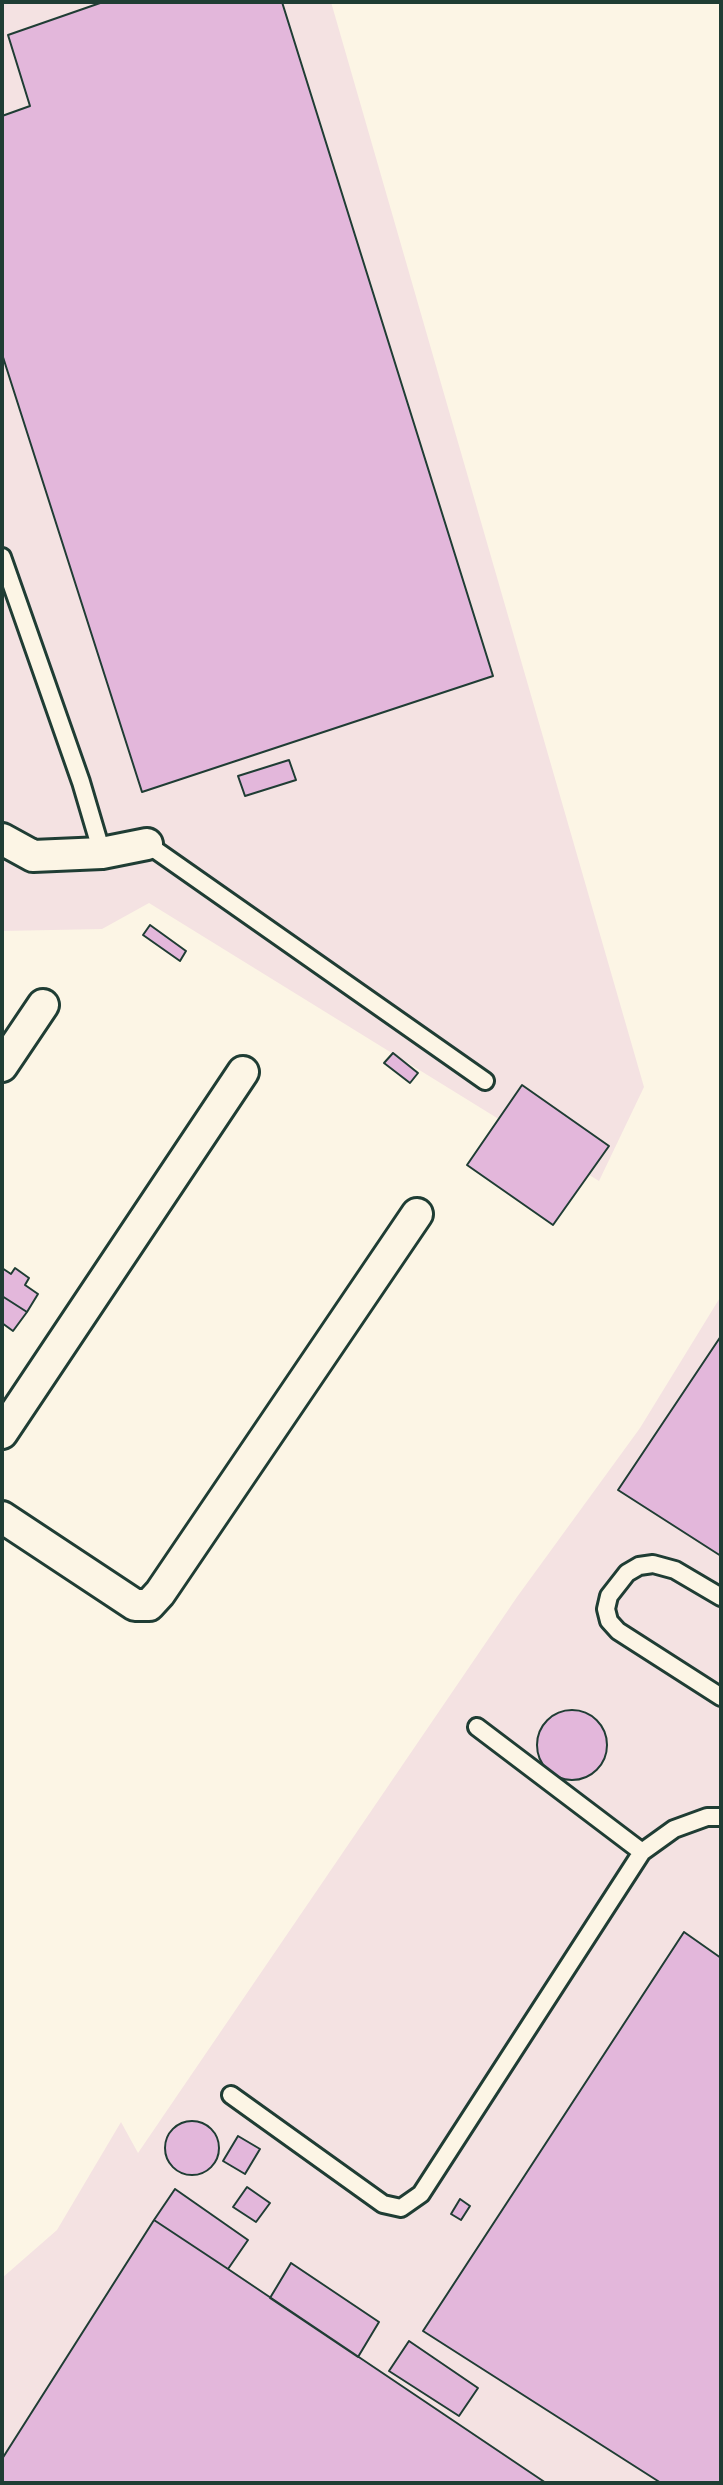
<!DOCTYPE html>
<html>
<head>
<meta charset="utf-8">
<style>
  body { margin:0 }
  #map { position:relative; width:723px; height:2485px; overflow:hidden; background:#fcf5e5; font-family:"Gochi Hand",sans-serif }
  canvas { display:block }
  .frame { position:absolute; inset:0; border:4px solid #1f3d34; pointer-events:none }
</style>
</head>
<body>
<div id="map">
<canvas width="723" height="2485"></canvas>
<div class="frame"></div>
</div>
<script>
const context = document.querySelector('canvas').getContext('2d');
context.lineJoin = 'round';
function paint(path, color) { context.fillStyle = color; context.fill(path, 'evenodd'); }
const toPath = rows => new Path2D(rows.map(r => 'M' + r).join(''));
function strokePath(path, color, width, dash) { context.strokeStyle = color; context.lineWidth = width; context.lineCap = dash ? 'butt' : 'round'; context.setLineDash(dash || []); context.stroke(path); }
paint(toPath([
  [2,2,331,2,644,1087,599,1181,149,903,102,929,2,931],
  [721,1296,721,2483,2,2483,2,2278,57,2230,121,2122,138,2153,517,1597,640,1428]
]), '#f4e2e2');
const building = toPath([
  [103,2,282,2,493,676,142,792,2,354,2,116,30,106,8,35,103,2],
  [289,760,296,780,245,796,238,776,289,760],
  [150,925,186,951,180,961,143,935,150,925],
  [393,1053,418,1073,410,1083,384,1063,393,1053],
  [522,1085,609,1146,553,1225,467,1165,522,1085],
  [2,1268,11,1274,15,1268,29,1278,25,1285,38,1294,27,1312,2,1296,2,1268],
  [2,1296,27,1312,13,1331,2,1323,2,1296],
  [721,1336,721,1556,618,1490,721,1336],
  '537 1745a35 35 0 1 1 70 0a35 35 0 1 1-70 0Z',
  [684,1932,721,1958,721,2483,661,2483,423,2331,684,1932],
  '165 2148a27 27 0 1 1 54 0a27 27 0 1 1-54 0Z',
  [238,2136,260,2149,245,2174,223,2161,238,2136],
  [247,2187,270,2203,256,2222,233,2207,247,2187],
  [175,2189,248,2240,228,2269,154,2220,175,2189],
  [460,2199,470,2206,461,2220,451,2214,460,2199],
  [154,2220,228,2269,546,2483,2,2483,2,2459,154,2220],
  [291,2263,379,2322,358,2357,270,2298,291,2263],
  [409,2341,478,2388,459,2416,389,2371,409,2341]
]);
paint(building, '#e3b7db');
strokePath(building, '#1f3d34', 2);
const service = toPath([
  [2,557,81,782,102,853],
  [147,844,485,1081],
  [721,1597,675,1570,653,1564,639,1566,627,1573,609,1596,606,1609,609,1621,618,1631,721,1697],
  [477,1727,642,1852,674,1829,707,1817,721,1817],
  [231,2095,383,2204,401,2208,421,2194,642,1852]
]);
const minor = toPath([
  [2,839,33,856,102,853,147,844],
  [2,1066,43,1005],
  [2,1433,243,1072],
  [2,1517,135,1605,149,1605,160,1593,417,1214]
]);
strokePath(service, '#1f3d34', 22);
strokePath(minor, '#1f3d34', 36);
strokePath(service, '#fcf5e5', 16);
strokePath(minor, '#fcf5e5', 30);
</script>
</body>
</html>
